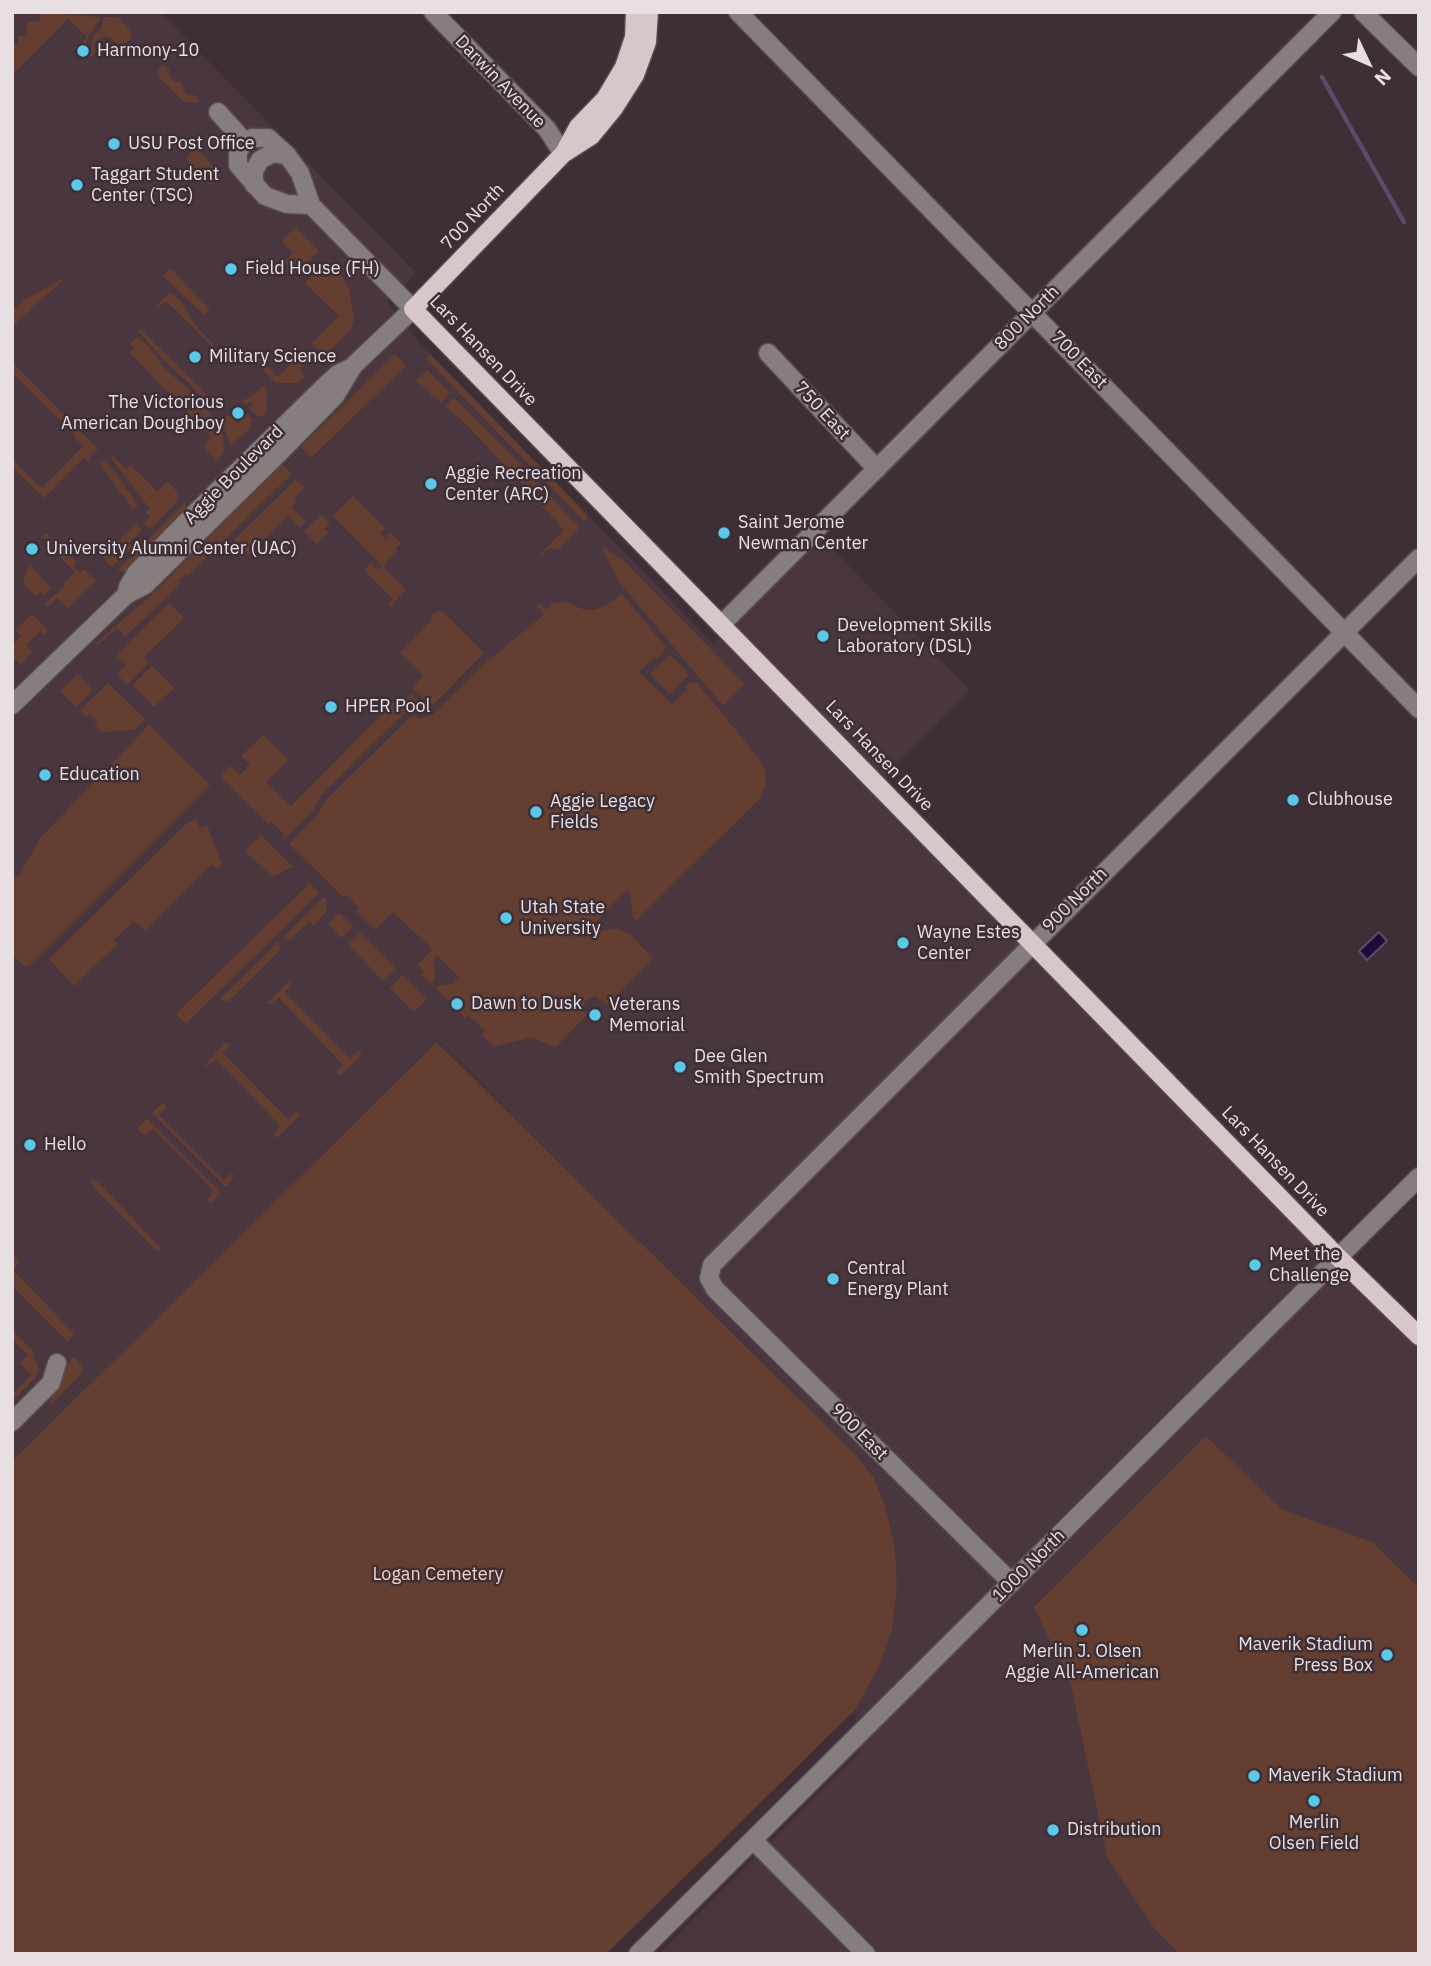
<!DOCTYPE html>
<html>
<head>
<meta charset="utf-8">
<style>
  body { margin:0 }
  #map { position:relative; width:1431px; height:1966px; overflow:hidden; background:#3d2f35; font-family:"IBM Plex Sans",sans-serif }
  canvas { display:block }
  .frame { position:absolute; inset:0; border:14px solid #e8dfe3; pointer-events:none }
  .north { position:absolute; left:1333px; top:28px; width:70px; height:70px; -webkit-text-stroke:5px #3d2f35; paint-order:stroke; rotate:134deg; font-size:19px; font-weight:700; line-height:28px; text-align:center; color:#e8dfe3 }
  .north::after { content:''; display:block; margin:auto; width:24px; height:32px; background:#e8dfe3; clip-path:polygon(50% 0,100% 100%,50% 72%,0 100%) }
</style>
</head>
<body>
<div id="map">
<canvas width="1431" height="1966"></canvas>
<div class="frame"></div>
<div class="north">N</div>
</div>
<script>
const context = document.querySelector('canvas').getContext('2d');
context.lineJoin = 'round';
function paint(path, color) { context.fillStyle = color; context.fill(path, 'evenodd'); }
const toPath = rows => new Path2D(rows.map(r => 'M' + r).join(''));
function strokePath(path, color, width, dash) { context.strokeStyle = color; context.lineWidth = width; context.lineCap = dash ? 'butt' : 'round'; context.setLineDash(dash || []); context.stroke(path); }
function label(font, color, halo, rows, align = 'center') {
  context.font = font + ' "IBM Plex Sans",sans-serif'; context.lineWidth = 5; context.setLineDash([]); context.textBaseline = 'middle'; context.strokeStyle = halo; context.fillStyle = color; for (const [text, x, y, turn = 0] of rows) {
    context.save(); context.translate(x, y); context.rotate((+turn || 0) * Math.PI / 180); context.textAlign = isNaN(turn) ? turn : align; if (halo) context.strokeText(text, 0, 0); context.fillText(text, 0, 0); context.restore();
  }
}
paint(toPath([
  [12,12,160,12,416,273,387,302,419,342,714,644,821,537,970,690,890,771,878,795,1419,1347,1419,1954,659,1954,860,1752,855,1710,879,1667,892,1630,897,1586,895,1548,885,1505,874,1478,856,1455,438,1042,12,1461]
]), '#4a363f');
paint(toPath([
  [40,12,69,12,71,15,100,17,100,19,89,35,83,50,80,46,87,37,68,19,13,74,12,45,18,44,18,36,27,35,27,22,40,21],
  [104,17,118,17,131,31,131,39,126,43,131,53,129,55,111,38,103,36,94,43,95,54,91,57,87,53,91,47,93,37,101,28],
  [162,65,169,69,170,77,175,82,182,82,183,90,188,95,195,95,199,102,184,102,159,77,161,75,157,73],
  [196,147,221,175,211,186,188,162,187,156],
  [296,227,319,251,296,274,284,262,293,253,283,243,283,239],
  [328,260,340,272,349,288,354,318,351,330,327,353,322,353,312,343,339,316,305,283],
  [170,268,210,309,204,315,163,276],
  [63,278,63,280,15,324,12,321,12,312,24,300],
  [170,293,175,295,184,306,196,326,213,344,215,349,166,301,157,309,156,306],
  [141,329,212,400,209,403,215,409,213,410,191,385,167,363,138,331],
  [138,336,156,355,162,365,198,399,215,419,223,435,224,452,217,461,203,446,211,437,130,353,134,349,130,344],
  [252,351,278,377,296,359,303,365,299,368,305,377,298,383,275,383,249,355],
  [395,354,406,366,311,458,301,447],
  [430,354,587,515,585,522,426,359],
  [12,362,98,449,89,458,91,463,83,458,44,498,12,467,12,459,42,488,83,446,75,438,76,436,12,372],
  [427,370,450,393,441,403,416,381],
  [263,386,267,390,266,414,258,417,250,409,253,405,250,402,246,405,242,401,252,396],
  [454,398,541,485,532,495,467,425,445,406],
  [247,414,253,421,250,424,251,427,231,446,222,421,228,415,238,423],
  [113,456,126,469,131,465,157,491,168,481,179,494,174,505,150,530,144,523,150,517,146,513,149,508,111,458],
  [106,460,138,505,133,510,100,464],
  [282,464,292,474,213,551,211,549,204,556,206,558,188,576,186,574,179,580,181,583,125,637,117,628,98,645,96,643,157,590],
  [295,480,305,487,294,498,297,501,291,507,306,522,300,528,288,516,249,555,234,540],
  [548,494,580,527,558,550,549,548,542,555,541,553,564,530,539,503],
  [353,496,385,528,380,533,386,540,390,533,401,543,395,549,398,551,383,566,406,590,390,607,388,605,393,599,364,570,371,563,378,570,382,566,333,516],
  [185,503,186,507,165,533,126,571,117,571],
  [321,515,330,523,324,529,328,533,317,544,304,531],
  [136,523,142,530,129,543,132,547,112,567,104,559,103,556],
  [46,533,77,562,73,566,80,573,84,569,96,581,68,609,57,598,48,607,44,604,65,586,63,584,75,572,48,546,50,543,42,537],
  [604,547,624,561,745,684,723,706,620,583,602,549],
  [29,564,51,588,44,595,40,592,36,596,23,583],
  [622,594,665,646,664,651,657,659,654,657,639,672,672,704,687,690,685,687,690,682,697,683,758,757,765,771,766,785,760,798,636,921,632,915,631,896,627,890,592,926,601,931,615,928,630,934,653,959,607,1005,595,996,585,1001,582,1011,587,1015,555,1048,533,1037,494,1047,482,1035,485,1031,468,1015,465,1018,457,1010,461,1006,460,1000,455,999,450,1003,436,988,441,985,452,984,459,977,436,954,434,964,435,977,433,984,421,975,424,971,417,965,432,950,428,945,393,912,375,930,356,911,359,907,346,895,343,897,289,844,318,814,325,801,409,718,416,715,417,719,433,715,486,662,540,618,544,614,536,606,539,603,546,610,551,606,549,604,566,602,585,610,594,610,605,606],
  [169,603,184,618,144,657,149,663,127,685,117,674,126,665,116,656],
  [442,611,484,653,435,703,426,706,424,699,412,687,423,676,400,653,433,618,430,614],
  [32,614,48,630,44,635,40,631,26,645,33,652,21,665,12,656,12,645,21,636,15,630],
  [670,655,686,670,688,676,670,694,650,674],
  [152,666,174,688,154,707,133,685],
  [78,674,93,689,76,707,60,691],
  [108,683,145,719,134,730,101,732,94,725,98,722,90,714,86,717,80,710],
  [412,694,420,701,421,707,404,714,321,795,313,811,284,840,282,838,285,835,272,822,268,824,220,777,230,766,240,775,250,764,241,756,263,735,288,760,266,782,291,806,395,701,403,701],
  [149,725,210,785,29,966,24,966,12,954,12,881,20,874,41,837],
  [196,819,200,828,207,825,222,864,217,869,212,864,145,931,134,921,114,940,117,945,74,986,49,959,185,825],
  [261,835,293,867,272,877,245,851],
  [310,883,319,893,186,1024,176,1014],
  [324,897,326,899,326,912,314,926,309,921,290,940,283,938],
  [339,913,354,926,341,938,328,924],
  [360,933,397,969,383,981,347,944],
  [278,942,281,949,228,1002,220,999],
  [402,975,427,999,414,1012,390,988],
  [290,980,292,985,285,992,350,1058,358,1051,361,1052,361,1055,340,1076,336,1072,343,1065,279,998,271,1005,267,1003],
  [225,1042,230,1045,223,1053,288,1119,296,1112,299,1113,299,1116,277,1138,273,1135,280,1126,216,1059,208,1066,205,1065],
  [437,1042,856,1455,874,1478,885,1505,895,1548,897,1586,892,1630,879,1667,855,1710,606,1954,12,1954,12,1461],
  [161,1104,165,1104,166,1108,159,1115,224,1181,231,1174,235,1175,226,1187,152,1113],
  [147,1118,221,1193,211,1203,207,1200,214,1191,153,1129,145,1136,138,1131,138,1128],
  [92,1179,99,1183,160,1247,160,1252,157,1251,94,1188,90,1182],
  [13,1254,20,1262,13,1270,74,1333,68,1342,12,1286],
  [12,1330,34,1352,34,1358,40,1370,34,1379,12,1401,12,1394,31,1375,20,1363,28,1355,12,1339],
  [74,1357,84,1367,82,1373,50,1406,52,1397,63,1380,63,1370],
  [1206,1436,1283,1510,1372,1542,1419,1588,1419,1954,1180,1954,1154,1928,1107,1857,1071,1685,1034,1607]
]), '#643e30');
const water = toPath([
  [1379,932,1387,941,1367,960,1359,951,1379,932]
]);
paint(water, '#1e0c38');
strokePath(water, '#5b4b6b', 2);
strokePath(toPath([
  [1322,77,1404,222]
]), '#5b4b6b', 4.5);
const minor = toPath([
  [433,12,547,129,563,154],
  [738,12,1419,709],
  [1363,12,1419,67],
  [218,112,245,142],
  [254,185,254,171,260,160,273,153,287,155],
  [768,353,877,469],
  [126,595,128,587,136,573,199,509,328,383,338,374,353,367],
  [721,625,1332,12],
  [12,705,126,595,145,585,282,450,335,396,353,366,413,309,311,205,300,173,287,155,268,138,252,138,245,142,238,151,238,165,265,196,287,204,311,205],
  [12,1422,51,1383,57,1363],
  [1012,1583,715,1289,709,1278,712,1265,1419,558],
  [753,1840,866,1954],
  [638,1954,1419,1177]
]);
const major = toPath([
  [649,12,647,42,635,75,614,108,591,136,563,154,413,309,1339,1258,1419,1336],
  [565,151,578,127,605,99,624,67,634,37,635,12]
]);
strokePath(minor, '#584b51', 21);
strokePath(major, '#584b51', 21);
strokePath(minor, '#867e7e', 18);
strokePath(major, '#d8c7c8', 18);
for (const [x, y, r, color] of [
  [83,51,7,"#5ac8e6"],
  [114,144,7,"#5ac8e6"],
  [77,185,7,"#5ac8e6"],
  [231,269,7,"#5ac8e6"],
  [195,357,7,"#5ac8e6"],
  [238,413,7,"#5ac8e6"],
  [431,484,7,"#5ac8e6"],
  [724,533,7,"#5ac8e6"],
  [32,549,7,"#5ac8e6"],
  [823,636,7,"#5ac8e6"],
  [331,707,7,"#5ac8e6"],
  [45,775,7,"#5ac8e6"],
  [1293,800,7,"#5ac8e6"],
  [536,812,7,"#5ac8e6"],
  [506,918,7,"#5ac8e6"],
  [903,943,7,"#5ac8e6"],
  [457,1004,7,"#5ac8e6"],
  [595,1015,7,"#5ac8e6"],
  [680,1067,7,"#5ac8e6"],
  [30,1145,7,"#5ac8e6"],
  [1255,1265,7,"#5ac8e6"],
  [833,1279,7,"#5ac8e6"],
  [1082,1630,7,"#5ac8e6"],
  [1387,1655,7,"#5ac8e6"],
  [1254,1776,7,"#5ac8e6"],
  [1314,1801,7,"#5ac8e6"],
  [1053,1830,7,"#5ac8e6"]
]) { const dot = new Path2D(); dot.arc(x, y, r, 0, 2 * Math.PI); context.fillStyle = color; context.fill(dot); strokePath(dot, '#3d2f35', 2.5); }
label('18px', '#e8dfe3', '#3d2f35', [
  ["Harmony-10",97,51],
  ["USU Post Office",128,144],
  ["Taggart Student",91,175],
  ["Center (TSC)",91,196],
  ["Field House (FH)",245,269],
  ["Military Science",209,357],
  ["The Victorious",224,403,"right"],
  ["American Doughboy",224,424,"right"],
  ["Aggie Recreation",445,474],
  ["Center (ARC)",445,495],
  ["Saint Jerome",738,523],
  ["Newman Center",738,544],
  ["University Alumni Center (UAC)",46,549],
  ["Development Skills",837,626],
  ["Laboratory (DSL)",837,647],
  ["HPER Pool",345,707],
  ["Education",59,775],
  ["Clubhouse",1307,800],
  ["Aggie Legacy",550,802],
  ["Fields",550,823],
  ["Utah State",520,908],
  ["University",520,929],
  ["Wayne Estes",917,933],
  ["Center",917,954],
  ["Dawn to Dusk",471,1004],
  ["Veterans",609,1005],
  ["Memorial",609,1026],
  ["Dee Glen",694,1057],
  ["Smith Spectrum",694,1078],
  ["Hello",44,1145],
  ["Meet the",1269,1255],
  ["Challenge",1269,1276],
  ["Central",847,1269],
  ["Energy Plant",847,1290],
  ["Maverik Stadium",1373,1645,"right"],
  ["Press Box",1373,1666,"right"],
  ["Merlin J. Olsen",1082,1652,"center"],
  ["Aggie All-American",1082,1673,"center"],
  ["Maverik Stadium",1268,1776],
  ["Merlin",1314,1823,"center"],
  ["Olsen Field",1314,1844,"center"],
  ["Distribution",1067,1830]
], 'left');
label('18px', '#e8dfe3', '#3d2f35', [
  ["Darwin Avenue",500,82,46],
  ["700 North",473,217,-47],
  ["800 North",1027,318,-45],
  ["Lars Hansen Drive",483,351,46],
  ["700 East",1079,360,46],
  ["750 East",822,411,47],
  ["Aggie Boulevard",234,475,-45],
  ["Lars Hansen Drive",879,756,46],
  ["900 North",1075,900,-45],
  ["Lars Hansen Drive",1275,1162,46],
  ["900 East",859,1432,45],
  ["1000 North",1029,1566,-45]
]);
label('18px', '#f5d1c4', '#3d2f35', [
  ["Logan Cemetery",438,1575]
]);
</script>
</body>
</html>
